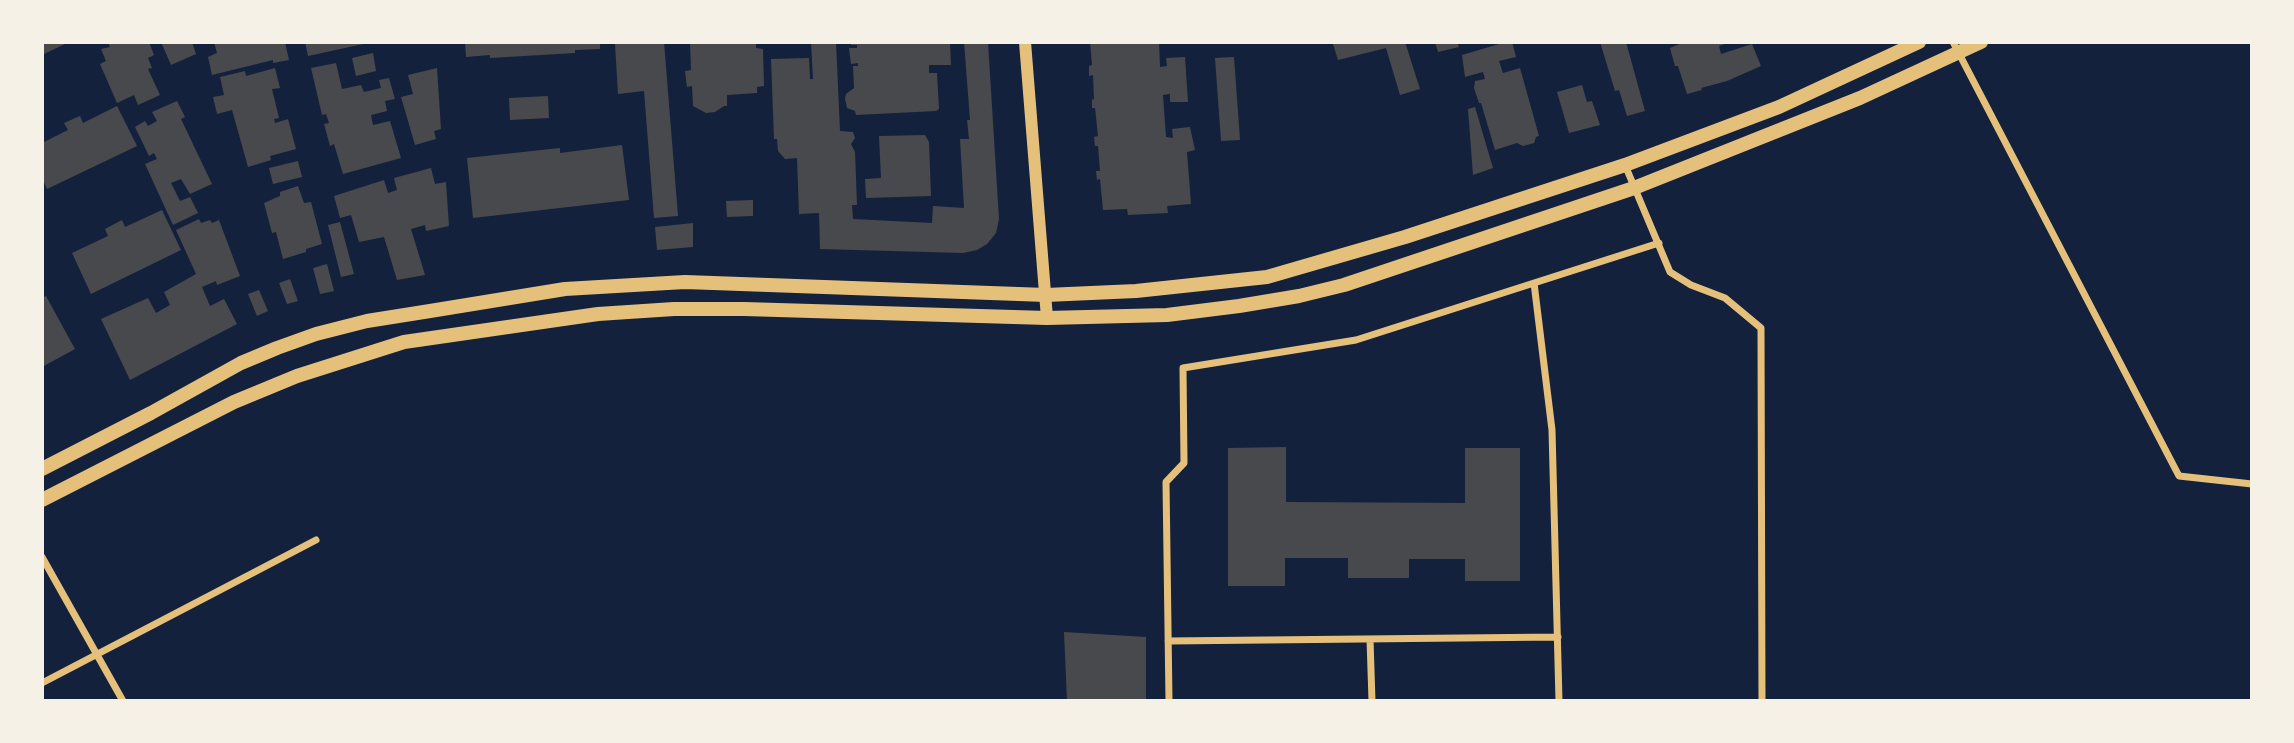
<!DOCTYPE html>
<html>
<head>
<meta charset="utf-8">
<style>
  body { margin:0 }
  #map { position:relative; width:2294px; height:743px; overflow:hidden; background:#14213d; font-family:Mulish,sans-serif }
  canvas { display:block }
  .frame { position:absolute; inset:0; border:44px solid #f6f1e7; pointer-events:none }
</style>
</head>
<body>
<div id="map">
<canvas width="2294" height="743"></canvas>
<div class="frame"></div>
</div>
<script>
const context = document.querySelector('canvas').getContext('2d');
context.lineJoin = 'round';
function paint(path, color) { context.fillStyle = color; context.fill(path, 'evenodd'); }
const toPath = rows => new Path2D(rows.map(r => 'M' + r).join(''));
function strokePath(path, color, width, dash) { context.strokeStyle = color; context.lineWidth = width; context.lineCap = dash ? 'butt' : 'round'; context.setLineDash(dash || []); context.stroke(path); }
paint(toPath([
  [42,42,69,42,42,55],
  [108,42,149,42,154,55,148,58,152,68,148,69,160,95,138,105,134,95,117,103,100,64,106,61,101,49,110,47],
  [161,42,192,42,196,54,171,65],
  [214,42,285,42,289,60,273,63,273,60,212,75,208,57,217,53],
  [305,42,367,42,368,43,308,56],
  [465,42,600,42,600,49,575,50,575,53,490,58,490,55,466,57],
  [633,42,664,42,678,216,654,218,644,91,618,94,615,44],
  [690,42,756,42,756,48,763,49,764,86,757,87,757,93,727,95,727,106,724,106,715,112,706,113,693,106,692,86,687,87,685,71,691,70],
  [811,42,836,42,840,131,853,132,855,138,851,144,855,152,857,205,852,205,853,219,932,223,933,206,964,208,960,139,969,139,967,120,970,120,964,42,988,42,999,219,996,233,987,244,977,250,963,253,820,249,819,213,799,214,797,158,785,159,778,151,777,139,774,139,771,59,809,58,810,79,813,79],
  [851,42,950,42,951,65,929,65,929,73,937,73,939,109,936,111,856,115,855,111,847,108,845,99,846,94,854,88,853,66,858,66,858,63,851,64,849,48,857,48,857,45,851,45],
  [1090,42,1159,42,1160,67,1167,66,1166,58,1185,57,1188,102,1170,102,1170,94,1163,95,1166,137,1173,138,1172,129,1190,127,1195,150,1187,152,1191,204,1167,206,1168,213,1128,215,1127,209,1103,210,1100,179,1097,180,1096,171,1100,171,1098,146,1095,146,1094,137,1098,136,1095,108,1092,108,1092,99,1094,100,1093,75,1089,76,1089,66,1092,65],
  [1341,42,1405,42,1420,89,1400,95,1386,48,1338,60,1333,44],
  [1435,42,1457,42,1459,47,1438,52],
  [1506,42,1512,42,1516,57,1499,61,1503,73,1520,68,1539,136,1536,137,1534,143,1523,146,1517,143,1495,150,1481,103,1479,103,1474,88,1475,81,1485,79,1483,72,1465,77,1462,55],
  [1600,42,1626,42,1645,111,1627,116,1619,90,1615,91],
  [1684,42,1730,42,1719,46,1721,54,1752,44,1761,66,1727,81,1701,88,1702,90,1687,94,1678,66,1675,66,1670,48],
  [373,53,376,71,356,76,352,58],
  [1234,57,1240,140,1221,141,1215,58],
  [336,63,342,89,361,85,364,92,381,88,379,80,389,78,395,99,385,101,387,111,371,115,373,125,390,121,401,158,343,174,334,144,330,146,324,124,329,123,326,114,322,115,311,68],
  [275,68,280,88,272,89,279,118,274,119,275,123,288,119,296,149,270,156,271,160,248,167,232,110,217,114,213,97,224,95,220,77,245,71,246,76],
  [437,68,441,129,434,131,436,139,415,145,401,97,413,94,408,75],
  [1582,85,1587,102,1592,101,1600,125,1569,133,1557,92],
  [548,96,549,118,510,120,509,98],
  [177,101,185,117,181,119,212,184,190,194,181,179,171,183,180,201,190,197,198,213,173,225,145,164,157,159,154,153,149,156,135,127,145,121,148,126,157,121,152,112],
  [117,106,137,146,47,189,42,178,42,143,68,130,64,123,80,116,83,123],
  [1475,107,1493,168,1473,175,1468,109],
  [925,135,929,142,931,196,866,198,865,179,881,178,879,136],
  [622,145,629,200,473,218,467,158,560,148,560,153],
  [298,161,302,177,273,184,269,168],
  [431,168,435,184,446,182,449,226,426,231,425,225,411,229,425,275,397,280,384,237,359,242,351,215,340,218,334,196,384,180,388,193,397,190,394,178],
  [298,186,304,203,311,202,322,244,306,249,306,252,283,259,276,232,272,233,264,203,280,196,280,192],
  [753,200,753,216,727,217,726,201],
  [162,210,181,250,91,294,72,253,108,236,105,229,122,220,125,227],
  [199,219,201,223,210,220,212,223,219,220,240,276,217,285,216,281,202,287,210,306,224,299,237,324,130,380,101,319,148,298,156,313,170,305,164,292,196,274,176,230],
  [340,222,354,274,341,277,328,225],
  [693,223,693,247,657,250,655,227],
  [327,264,334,291,320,294,313,268],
  [290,279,298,301,287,304,279,283],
  [259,290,268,311,257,316,248,294],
  [46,296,75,349,42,367,42,298],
  [1286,447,1286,502,1465,503,1465,448,1520,448,1520,581,1465,581,1465,559,1409,559,1409,578,1348,578,1348,558,1285,558,1285,586,1228,586,1228,448],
  [1064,632,1146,637,1146,701,1067,701]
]), '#48494c');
strokePath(toPath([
  [1953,42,2179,476,2252,484],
  [1625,165,1670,272,1691,285,1725,298,1761,328,1762,701],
  [1534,283,1552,430,1559,701],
  [42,557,123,701],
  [1370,639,1372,701],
  [1168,641,1558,637],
  [42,683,316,540],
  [1169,701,1166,482,1184,463,1183,368,1356,340,1659,243]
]), '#e5c07b', 7);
strokePath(toPath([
  [1025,42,1047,318]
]), '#e5c07b', 12);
strokePath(toPath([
  [42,469,151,413,241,363,277,348,316,334,367,321,430,311,565,289,685,282,1046,295,1136,291,1267,277,1405,237,1625,165,1779,107,1919,42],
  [42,500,234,402,297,376,404,342,598,314,674,309,744,309,1047,318,1167,315,1239,306,1299,296,1344,285,1634,188,1860,98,1981,42]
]), '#e5c07b', 14);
</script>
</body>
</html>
